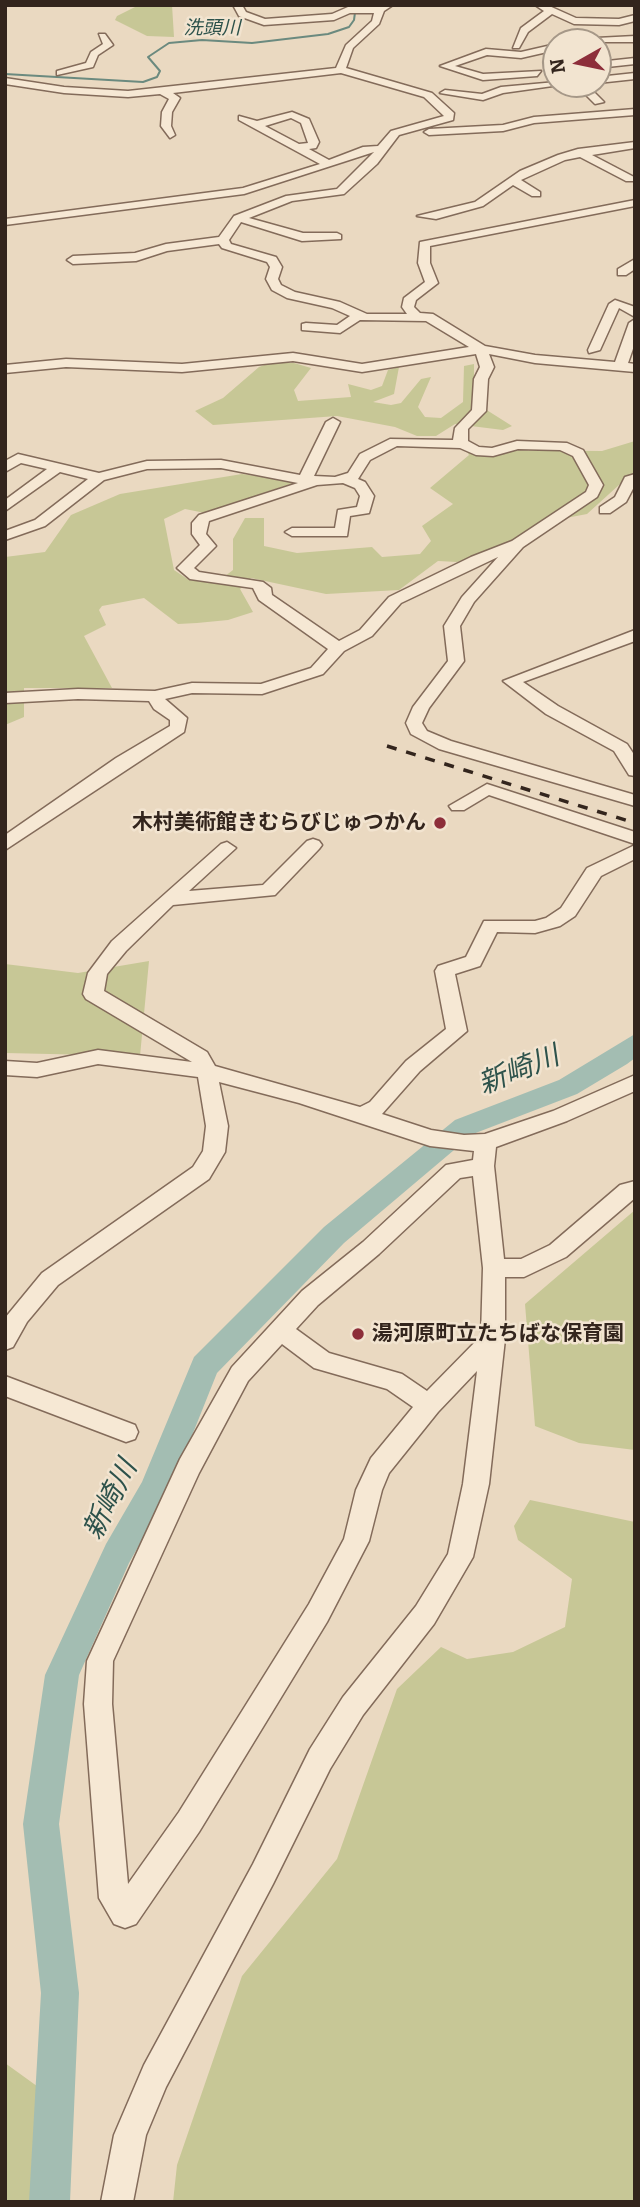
<!DOCTYPE html>
<html>
<head>
<meta charset="utf-8">
<style>
  body { margin:0 }
  #map { position:relative; width:640px; height:2207px; overflow:hidden; background:#ead9c1; font-family:Bitter,serif }
  canvas { display:block }
  .frame { position:absolute; inset:0; border:7px solid #33251d; pointer-events:none }
  .north { position:absolute; left:542px; top:28px; width:70px; height:70px; box-sizing:border-box; background:#f2e4d0; border:2px solid #a69888; border-radius:50%; rotate:261deg; font-size:19px; font-weight:700; line-height:28px; text-align:center; color:#33251d }
  .north::after { content:''; display:block; margin:auto; width:24px; height:32px; background:#8d2e3a; clip-path:polygon(50% 0,100% 100%,50% 72%,0 100%) }
</style>
</head>
<body>
<div id="map">
<canvas width="640" height="2207"></canvas>
<div class="frame"></div>
<div class="north">N</div>
</div>
<script>
const context = document.querySelector('canvas').getContext('2d');
context.lineJoin = 'round';
function paint(path, color) { context.fillStyle = color; context.fill(path, 'evenodd'); }
const toPath = rows => new Path2D(rows.map(r => 'M' + r).join(''));
function strokePath(path, color, width, dash) { context.strokeStyle = color; context.lineWidth = width; context.lineCap = dash ? 'butt' : 'round'; context.setLineDash(dash || []); context.stroke(path); }
function label(font, color, halo, rows, align = 'center') {
  context.font = font + ' Bitter,"Noto Sans JP",serif'; context.lineWidth = 5; context.setLineDash([]); context.textBaseline = 'middle'; context.strokeStyle = halo; context.fillStyle = color; for (const [text, x, y, turn = 0] of rows) {
    context.save(); context.translate(x, y); context.rotate((+turn || 0) * Math.PI / 180); context.textAlign = isNaN(turn) ? turn : align; if (halo) context.strokeText(text, 0, 0); context.fillText(text, 0, 0); context.restore();
  }
}
paint(toPath([
  [139,5,172,5,174,37,147,36,115,20,117,16],
  [270,363,294,363,311,368,294,390,298,401,351,397,348,384,371,390,382,386,388,370,399,367,394,394,373,402,391,405,401,403,421,379,431,377,418,407,425,417,441,418,463,402,464,366,474,364,474,402,512,426,503,430,455,424,436,436,417,436,395,427,337,416,213,425,195,411,223,398,259,367],
  [635,441,635,474,630,475,587,514,545,522,510,543,475,557,457,562,438,561,399,590,326,594,251,578,240,589,253,612,228,620,197,623,178,624,144,598,102,606,99,610,106,625,84,636,112,688,24,688,24,717,5,725,5,557,45,552,71,515,120,494,242,474,296,482,205,513,185,509,164,519,174,570,189,580,216,583,233,570,233,539,245,518,264,518,264,546,297,553,372,547,382,557,420,554,431,541,422,526,453,504,430,488,469,455,466,450,602,451],
  [149,961,140,1056,5,1053,5,964,78,973],
  [635,1210,635,1450,579,1443,535,1426,525,1304],
  [530,1500,635,1522,635,2202,173,2202,177,2165,242,1976,337,1859,397,1689,441,1647,467,1659,513,1652,565,1627,572,1579,518,1540,514,1526],
  [5,2063,41,2089,44,2202,5,2202]
]), '#c7c796');
strokePath(toPath([
  [5,74,143,82,157,77,160,71,148,57,169,43,202,40,252,43,328,34,349,27,354,20,356,5]
]), '#6b8a7f', 2);
paint(toPath([
  [635,1034,635,1058,627,1064,577,1094,473,1134,344,1243,217,1373,171,1488,129,1563,79,1675,59,1824,79,1993,70,2202,29,2202,41,1993,23,1824,45,1675,106,1544,142,1482,194,1357,324,1227,455,1120,559,1080,635,1034]
]), '#a3bdb2');
const minor = toPath([
  [233,5,242,5,246,12,265,19,332,14,348,7,393,5,384,11,379,24,353,48,346,68,432,93,454,113,453,120,399,135,377,164,344,194,292,201,249,218,303,233,337,233,341,235,341,239,302,241,241,222,229,240,231,244,276,257,282,267,278,279,281,285,295,292,340,302,367,314,407,314,402,307,404,298,425,282,418,263,420,242,635,200,635,206,430,246,430,263,438,283,416,300,414,307,420,313,433,314,485,346,535,355,615,362,629,323,635,319,635,343,628,363,635,364,635,372,535,363,489,354,494,367,488,379,486,411,468,429,468,441,479,447,492,448,517,441,567,443,583,450,603,485,597,497,523,547,474,602,460,626,464,661,429,708,422,723,427,731,451,741,635,795,635,806,439,749,411,734,406,723,413,707,448,661,444,626,462,597,498,557,401,603,372,636,344,651,323,674,262,694,192,693,165,699,187,718,184,732,5,850,5,835,116,758,170,726,170,720,154,709,149,701,78,699,5,703,5,693,78,689,155,691,192,683,261,684,311,668,328,649,259,600,253,588,190,579,177,568,200,545,192,534,192,523,199,515,298,483,221,468,147,469,104,480,45,526,5,540,5,531,35,520,88,479,60,472,5,511,5,500,47,469,21,463,5,472,5,461,18,454,99,473,147,461,221,460,300,475,326,422,333,418,340,422,314,476,335,477,348,473,360,454,390,439,453,440,455,428,472,410,474,379,480,367,476,354,362,372,293,361,182,372,66,367,5,373,5,365,66,359,182,364,293,353,362,364,469,347,426,321,360,320,340,333,302,330,302,324,306,323,337,325,350,316,332,308,287,298,272,290,266,279,270,267,267,262,222,248,219,244,167,251,136,261,73,264,67,260,73,256,135,253,166,244,219,237,234,216,286,196,337,189,374,152,244,194,5,225,5,219,243,188,320,164,239,120,239,116,257,121,292,112,309,119,319,142,316,148,309,149,329,160,363,147,378,146,391,131,444,116,424,97,341,73,173,93,180,98,172,112,171,126,175,135,170,138,161,126,162,112,169,99,160,94,128,97,64,93,5,84,5,78,64,87,128,91,336,68,346,45,372,21,374,13,350,13,334,20,264,25,239,16,233,5],
  [291,118,301,123,308,143,299,144,265,126,291,118],
  [397,446,460,448,476,455,493,456,518,449,560,450,573,456,589,485,586,492,512,541,471,557,389,597,360,630,339,641,272,595,271,588,263,582,199,572,194,568,216,546,206,534,209,521,317,485,343,483,355,488,360,496,357,507,338,510,335,528,292,528,285,532,292,536,347,536,350,516,369,513,374,496,365,482,358,479,370,460,397,446],
  [535,5,547,5,576,18,619,19,635,15,635,21,619,25,574,24,552,14,528,32,519,48,513,48,521,28,544,11,535,5],
  [99,34,105,34,113,45,98,55,93,67,57,75,57,71,86,63,91,52,103,44,99,34],
  [635,36,635,42,572,42,577,39,635,36],
  [556,44,556,50,521,58,487,55,455,66,483,74,541,71,537,76,483,80,440,66,486,49,521,52,556,44],
  [635,58,635,64,598,68,598,62,635,58],
  [635,73,635,79,598,83,598,77,635,73],
  [556,82,567,84,503,93,483,100,440,93,445,90,482,94,501,87,556,82],
  [575,84,586,84,604,102,595,104,575,84],
  [635,109,635,115,534,123,503,131,429,135,424,132,429,129,503,125,534,117,635,109],
  [635,142,635,148,592,155,634,177,634,181,626,181,580,157,565,160,521,180,540,192,540,196,532,196,513,185,483,206,436,219,417,216,475,202,520,171,558,155,578,149,635,142],
  [635,259,635,269,626,275,618,275,618,269,635,259],
  [615,300,635,307,635,317,619,308,600,350,589,353,588,350,609,304,615,300],
  [635,474,635,485,626,502,610,513,600,513,600,507,615,497,625,477,635,474],
  [635,630,635,641,523,682,558,706,627,744,635,756,635,776,629,775,614,751,546,714,503,681,635,630],
  [487,784,635,832,635,844,489,795,464,810,452,810,449,806,487,784],
  [313,839,319,841,322,845,319,849,275,895,173,905,126,951,107,974,104,991,207,1052,215,1066,360,1107,370,1102,406,1061,446,1029,435,971,438,966,466,957,484,921,535,921,546,918,561,908,587,868,635,845,635,859,601,876,575,916,560,926,535,933,497,932,480,966,455,974,467,1031,420,1071,382,1114,431,1130,464,1135,485,1134,553,1111,635,1075,635,1091,567,1121,496,1147,494,1166,504,1259,521,1259,550,1245,620,1185,635,1181,635,1198,566,1257,524,1277,505,1277,505,1339,489,1484,473,1557,434,1624,363,1715,330,1769,273,1884,166,2087,146,2135,133,2202,101,2202,114,2135,144,2065,253,1864,310,1749,343,1697,416,1606,448,1554,463,1484,477,1371,438,1412,389,1473,382,1490,369,1541,327,1622,199,1832,136,1924,125,1928,114,1924,99,1898,84,1704,87,1661,180,1459,232,1367,302,1291,363,1242,446,1165,473,1160,474,1151,430,1146,299,1103,219,1082,228,1126,225,1152,209,1179,58,1285,27,1322,13,1347,5,1350,5,1318,42,1273,193,1167,203,1151,206,1126,198,1077,98,1064,37,1077,5,1075,5,1061,37,1063,98,1050,192,1062,86,999,83,994,88,973,112,941,221,844,227,842,236,848,189,891,263,885,307,841,313,839],
  [473,1176,483,1268,481,1336,427,1391,402,1374,329,1353,296,1329,318,1305,379,1254,460,1178,473,1176],
  [282,1344,314,1368,387,1389,413,1407,371,1458,356,1490,344,1539,309,1604,179,1812,128,1884,112,1704,113,1661,199,1473,248,1381,282,1344],
  [5,1376,135,1425,138,1432,135,1439,126,1442,5,1396,5,1376]
]);
strokePath(minor, '#836b5a', 3);
paint(minor, '#f6e8d4');
strokePath(toPath([
  [387,746,635,823]
]), '#33251d', 3.5, [10, 10]);
for (const [x, y, r, color] of [
  [440,823,7,"#8d2e3a"],
  [358,1334,7,"#8d2e3a"]
]) { const dot = new Path2D(); dot.arc(x, y, r, 0, 2 * Math.PI); context.fillStyle = color; context.fill(dot); strokePath(dot, '#f2e4d0', 2.5); }
label('italic 19px', '#2d524b', '#f2e4d0', [
  ["洗頭川",212,29]
]);
label('bold 21px', '#33251d', '#f2e4d0', [
  ["木村美術館きむらびじゅつかん",426,823],
  ["湯河原町立たちばな保育園",372,1334,"left"]
], 'right');
label('italic 28px', '#2d524b', '#f2e4d0', [
  ["新崎川",519,1071,-22],
  ["新崎川",111,1500,-63]
]);
</script>
</body>
</html>
